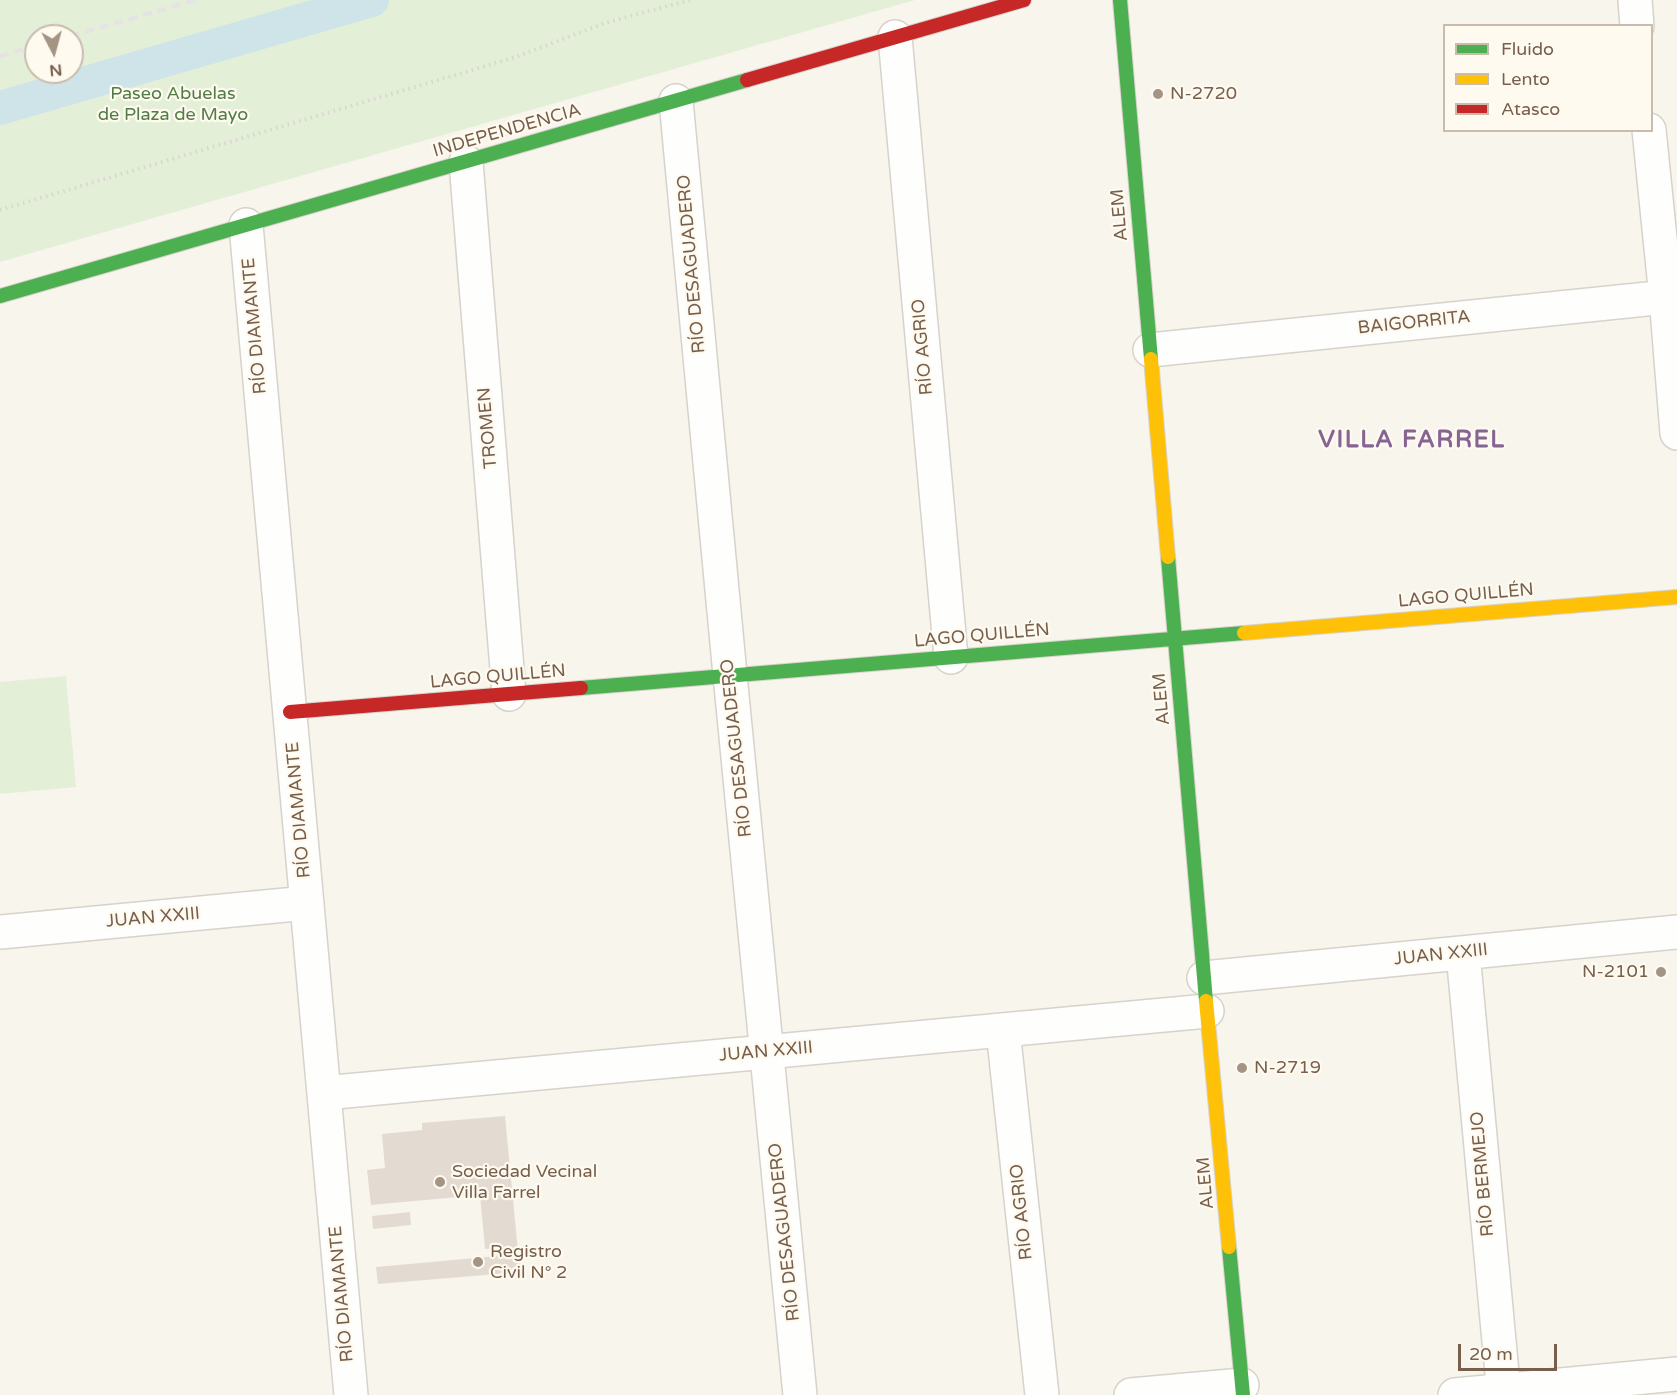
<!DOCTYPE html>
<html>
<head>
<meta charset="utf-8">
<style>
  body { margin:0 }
  #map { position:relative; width:1677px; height:1395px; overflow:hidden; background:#f8f5ed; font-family:"Varela Round",sans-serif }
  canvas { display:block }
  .legend { position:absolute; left:1443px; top:24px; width:210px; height:108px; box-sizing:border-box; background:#fffaf0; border:2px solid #c9bcae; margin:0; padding:8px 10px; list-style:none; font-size:18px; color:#775f4c }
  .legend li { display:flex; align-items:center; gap:12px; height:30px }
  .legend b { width:30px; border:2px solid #c9bcae }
  .north { position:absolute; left:24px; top:24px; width:60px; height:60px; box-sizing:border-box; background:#fffaf0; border:2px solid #c9bcae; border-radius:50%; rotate:174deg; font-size:16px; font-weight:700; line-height:24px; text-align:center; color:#775f4c }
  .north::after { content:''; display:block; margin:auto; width:21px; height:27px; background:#a49484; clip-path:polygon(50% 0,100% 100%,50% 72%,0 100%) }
  .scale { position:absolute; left:1458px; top:1344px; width:99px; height:27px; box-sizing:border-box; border:3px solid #775f4c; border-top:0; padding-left:8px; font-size:18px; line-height:21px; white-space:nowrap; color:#775f4c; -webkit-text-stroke:4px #fffaf0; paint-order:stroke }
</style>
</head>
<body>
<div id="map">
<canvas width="1677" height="1395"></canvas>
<ul class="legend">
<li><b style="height:8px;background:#4caf50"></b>Fluido</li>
<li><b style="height:8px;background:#ffc107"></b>Lento</li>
<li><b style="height:8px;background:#c62828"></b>Atasco</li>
</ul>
<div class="north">N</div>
<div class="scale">20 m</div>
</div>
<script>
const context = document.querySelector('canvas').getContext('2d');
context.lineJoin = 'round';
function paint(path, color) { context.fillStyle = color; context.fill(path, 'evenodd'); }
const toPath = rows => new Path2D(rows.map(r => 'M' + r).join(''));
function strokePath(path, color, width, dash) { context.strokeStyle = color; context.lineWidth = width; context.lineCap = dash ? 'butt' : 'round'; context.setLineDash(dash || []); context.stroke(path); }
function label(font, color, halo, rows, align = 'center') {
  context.font = font + ' "Varela Round",sans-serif'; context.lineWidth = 4.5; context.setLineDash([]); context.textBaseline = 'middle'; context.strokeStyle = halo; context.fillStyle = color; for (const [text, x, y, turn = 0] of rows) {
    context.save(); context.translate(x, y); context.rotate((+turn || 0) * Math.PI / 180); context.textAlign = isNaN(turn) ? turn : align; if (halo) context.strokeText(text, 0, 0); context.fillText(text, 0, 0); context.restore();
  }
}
paint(toPath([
  [0,0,915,0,0,262],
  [36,36,72,36,72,72,36,72],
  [66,676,76,787,0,794,0,682]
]), '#e4efd8');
strokePath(toPath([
  [0,108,372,0]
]), '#cfe4e8', 34);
paint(toPath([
  [505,1116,520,1272,378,1284,376,1267,497,1256,496,1248,485,1249,480,1195,371,1205,367,1170,385,1168,382,1134,422,1130,422,1123],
  [410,1212,411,1225,373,1229,372,1216]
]), '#e3dbd2');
const street = toPath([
  [1635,0,1637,26],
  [895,37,951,657],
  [676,101,730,675,800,1395],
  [1649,130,1666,297,1677,433],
  [466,162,509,694],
  [246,225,351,1395],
  [1150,350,1677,296],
  [0,932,307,903],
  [1463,953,1504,1395],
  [1204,978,1677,932],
  [1003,1030,1042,1395],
  [324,1093,1207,1011],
  [1131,1395,1242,1385],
  [1455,1395,1677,1374]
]);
const fast = toPath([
  [1120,0,1151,359],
  [0,296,747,80],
  [1168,557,1206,1001],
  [581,688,1244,633],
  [1229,1247,1243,1395]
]);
const slow = toPath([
  [1151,359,1168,557],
  [1244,633,1677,597],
  [1206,1001,1229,1247]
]);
const jam = toPath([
  [747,80,1024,0],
  [290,712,581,688]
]);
strokePath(street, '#d7d2cb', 36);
strokePath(fast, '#d8d2cb', 16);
strokePath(slow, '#d8d2cb', 16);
strokePath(jam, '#d8d2cb', 16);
strokePath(toPath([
  [0,210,516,57,605,23,690,0]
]), '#dad5d0', 4, [1.5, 4.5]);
strokePath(street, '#fefefc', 33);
strokePath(fast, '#4caf50', 14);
strokePath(slow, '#ffc107', 14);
strokePath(jam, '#c62828', 14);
strokePath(toPath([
  [71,36,196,0],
  [0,56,36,46]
]), '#e6e3e5', 4.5, [9, 6]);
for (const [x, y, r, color] of [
  [1158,94,6,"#a49484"],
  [1661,972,6,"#a49484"],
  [1242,1068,6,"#a49484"],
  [440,1182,6,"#a49484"],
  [478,1262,6,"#a49484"]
]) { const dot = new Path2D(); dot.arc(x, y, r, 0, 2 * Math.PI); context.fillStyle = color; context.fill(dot); strokePath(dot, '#fffaf0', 2); }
label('18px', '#507d44', '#fffaf0', [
  ["Paseo Abuelas",173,94],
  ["de Plaza de Mayo",173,115]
]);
label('18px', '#775f4c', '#fffaf0', [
  ["N-2720",1170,94],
  ["N-2101",1649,972,"right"],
  ["N-2719",1254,1068],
  ["Sociedad Vecinal",452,1172],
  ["Villa Farrel",452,1193],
  ["Registro",490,1252],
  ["Civil N° 2",490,1273]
], 'left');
label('18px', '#775f4c', '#fffaf0', [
  ["INDEPENDENCIA",507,131,-16],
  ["ALEM",1120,215,-95],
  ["RÍO DESAGUADERO",692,264,-95],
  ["BAIGORRITA",1414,323,-6],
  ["RÍO DIAMANTE",255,326,-95],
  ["RÍO AGRIO",923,347,-95],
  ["TROMEN",488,428,-95],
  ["LAGO QUILLÉN",1466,596,-5],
  ["LAGO QUILLÉN",982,636,-5],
  ["LAGO QUILLÉN",498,677,-5],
  ["ALEM",1162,699,-95],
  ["RÍO DESAGUADERO",737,748,-96],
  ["RÍO DIAMANTE",299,810,-95],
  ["JUAN XXIII",153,918,-5],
  ["JUAN XXIII",1441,955,-6],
  ["JUAN XXIII",766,1052,-5],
  ["RÍO BERMEJO",1483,1174,-95],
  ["ALEM",1206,1183,-95],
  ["RÍO AGRIO",1022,1212,-96],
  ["RÍO DESAGUADERO",785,1232,-96],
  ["RÍO DIAMANTE",342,1294,-95]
]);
context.letterSpacing = '1.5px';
label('bold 24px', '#876593', '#fffaf0', [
  ["VILLA FARREL",1412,441]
]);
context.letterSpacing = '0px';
</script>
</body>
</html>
